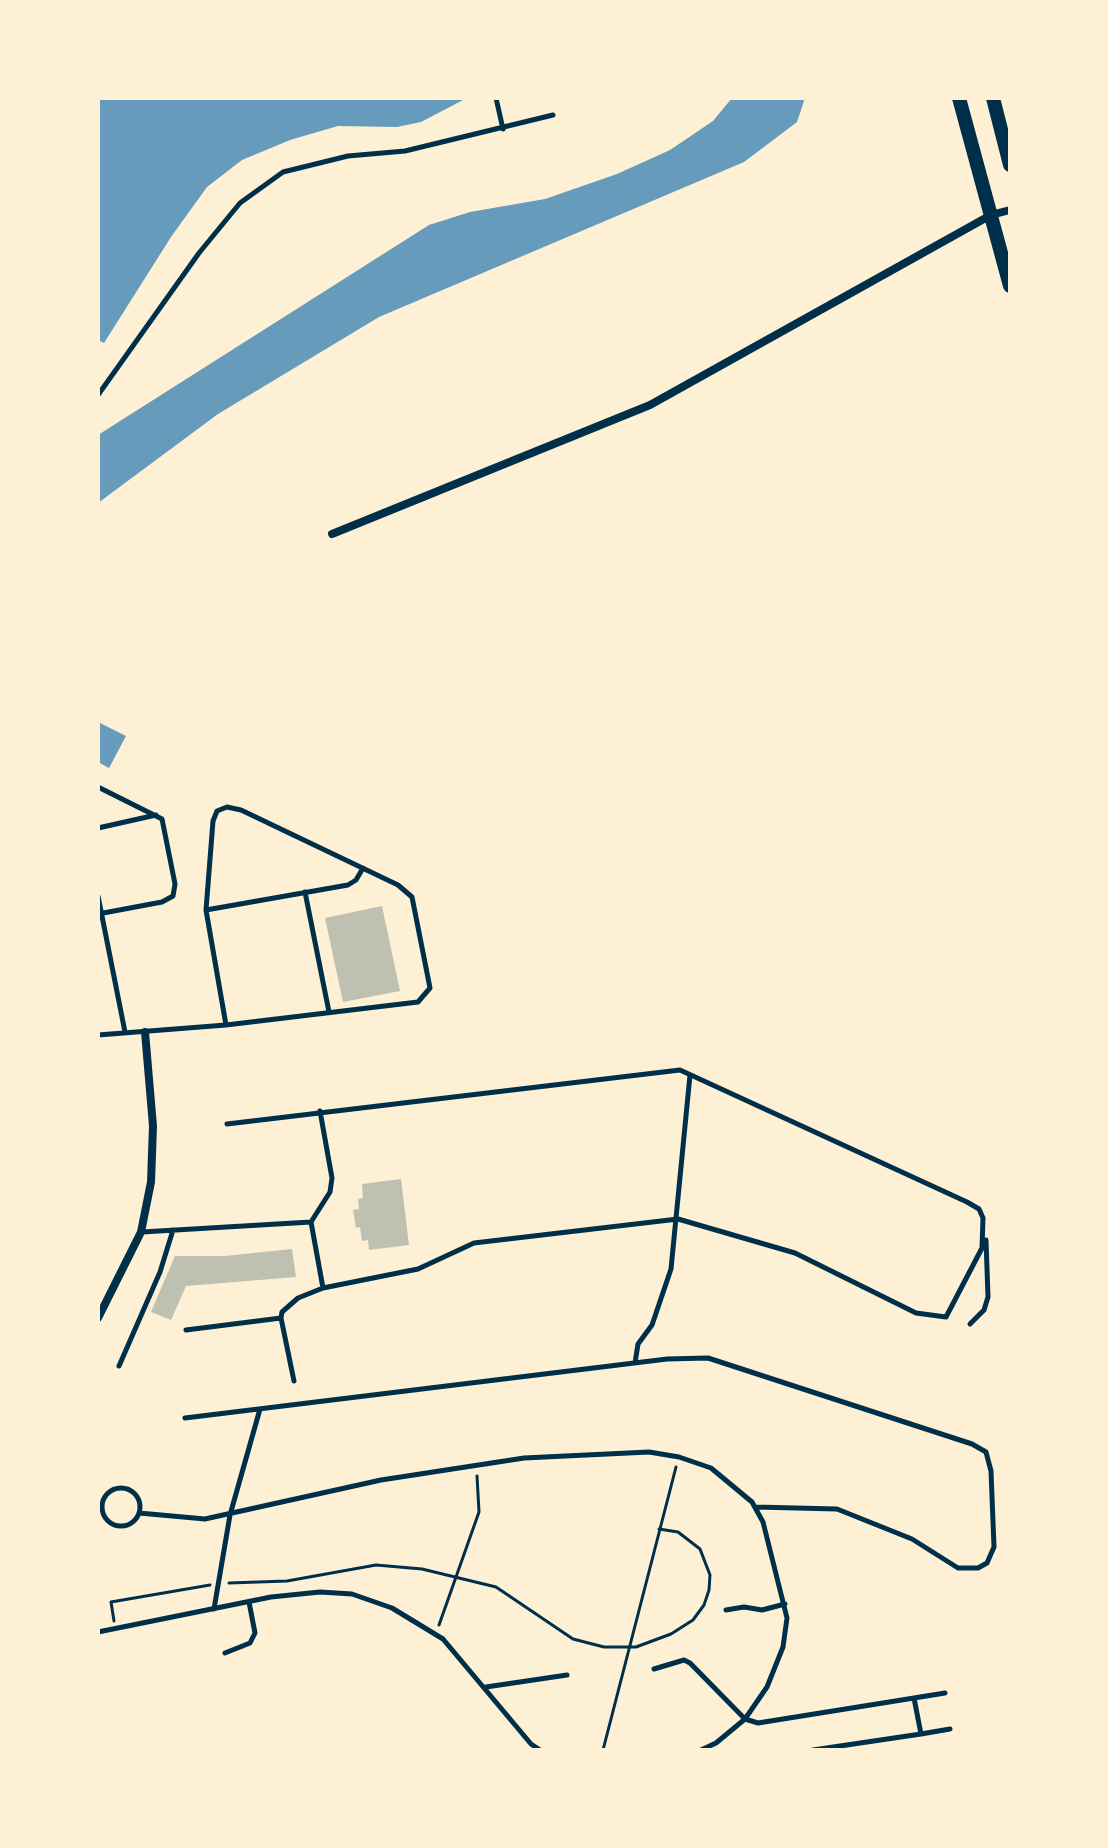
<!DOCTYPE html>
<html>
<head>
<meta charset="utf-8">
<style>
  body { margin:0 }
  #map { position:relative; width:1108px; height:1848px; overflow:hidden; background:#fdf0d5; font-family:Karla,sans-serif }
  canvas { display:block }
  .frame { position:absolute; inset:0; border:100px solid #fdf0d5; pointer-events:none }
</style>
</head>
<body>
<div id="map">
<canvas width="1108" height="1848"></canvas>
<div class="frame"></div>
</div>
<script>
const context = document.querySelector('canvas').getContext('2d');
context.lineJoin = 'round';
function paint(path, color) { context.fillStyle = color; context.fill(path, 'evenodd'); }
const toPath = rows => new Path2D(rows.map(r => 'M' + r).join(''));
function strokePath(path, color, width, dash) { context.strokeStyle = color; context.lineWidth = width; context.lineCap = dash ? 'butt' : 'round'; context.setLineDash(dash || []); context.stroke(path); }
paint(toPath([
  [98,98,467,98,421,122,397,127,338,126,290,140,242,160,207,187,171,237,104,343,98,340],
  [732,98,805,98,797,122,744,162,379,317,218,414,98,503,98,435,429,225,470,212,545,199,617,174,670,150,713,121],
  [98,722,126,736,109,768,98,762]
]), '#669bbc');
paint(toPath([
  [382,906,400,991,343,1002,325,918],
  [401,1179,409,1245,369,1250,368,1240,362,1241,360,1227,356,1228,353,1210,359,1209,358,1199,363,1198,362,1184],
  [292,1249,296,1277,186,1286,171,1320,151,1312,175,1256,225,1256]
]), '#bec0b2');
strokePath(toPath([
  [229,1583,287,1581,376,1565,422,1569,496,1587,573,1639,604,1647,636,1647,671,1634,693,1620,704,1605,709,1590,710,1575,700,1549,678,1532,659,1529],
  [114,1621,111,1602,210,1585],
  [439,1625,479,1512,477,1476],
  [603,1750,676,1467]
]), '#003049', 3);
strokePath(toPath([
  [496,98,503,129],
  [98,395,199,253,240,203,283,172,348,156,405,151,553,115],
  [98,787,162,819,175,884,173,896,162,902,98,914],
  [98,828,156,815],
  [305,892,329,1012],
  [98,896,125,1032],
  [206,910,348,885,356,880,363,868],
  [98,1035,226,1025,418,1002,430,988,412,897,398,885,241,810,227,807,217,811,213,821,206,910,226,1025],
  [320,1111,332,1178,330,1192,311,1222,323,1288],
  [227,1124,680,1070,967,1202,979,1209,983,1218,982,1248,946,1317,916,1313,795,1253,678,1219,474,1243,418,1269,323,1288,298,1298,282,1312,281,1318,294,1381],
  [142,1232,311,1222],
  [970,1324,984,1310,988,1297,986,1240],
  [186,1330,281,1318],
  [635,1363,638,1344,652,1325,671,1269,690,1075],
  [119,1366,160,1272,173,1230],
  [185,1418,667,1359,708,1358,972,1444,986,1452,991,1471,994,1547,987,1563,978,1568,958,1568,912,1539,837,1509,755,1507],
  '102 1507a19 19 0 1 1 38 0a19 19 0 1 1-38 0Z',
  [139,1513,205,1519,381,1480,524,1458,649,1452,679,1457,711,1468,752,1502,763,1522,787,1618,783,1647,767,1687,745,1719,716,1743,701,1750],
  [214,1609,230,1515,260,1409],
  [726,1610,744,1607,762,1610,785,1604],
  [98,1632,271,1597,320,1592,352,1594,392,1608,443,1639,531,1744,540,1750],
  [225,1653,250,1643,255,1633,249,1602],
  [654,1669,684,1660,690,1663,745,1719,758,1723,914,1698,921,1734,813,1750],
  [486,1687,567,1675],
  [914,1698,945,1693],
  [921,1734,950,1729]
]), '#003049', 5);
strokePath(toPath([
  [332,534,650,405,991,215,1010,210],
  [98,1318,141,1232,151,1182,153,1126,145,1032]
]), '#003049', 8);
strokePath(toPath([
  [959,98,1010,286],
  [993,98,1010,165]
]), '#003049', 14);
</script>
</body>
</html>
